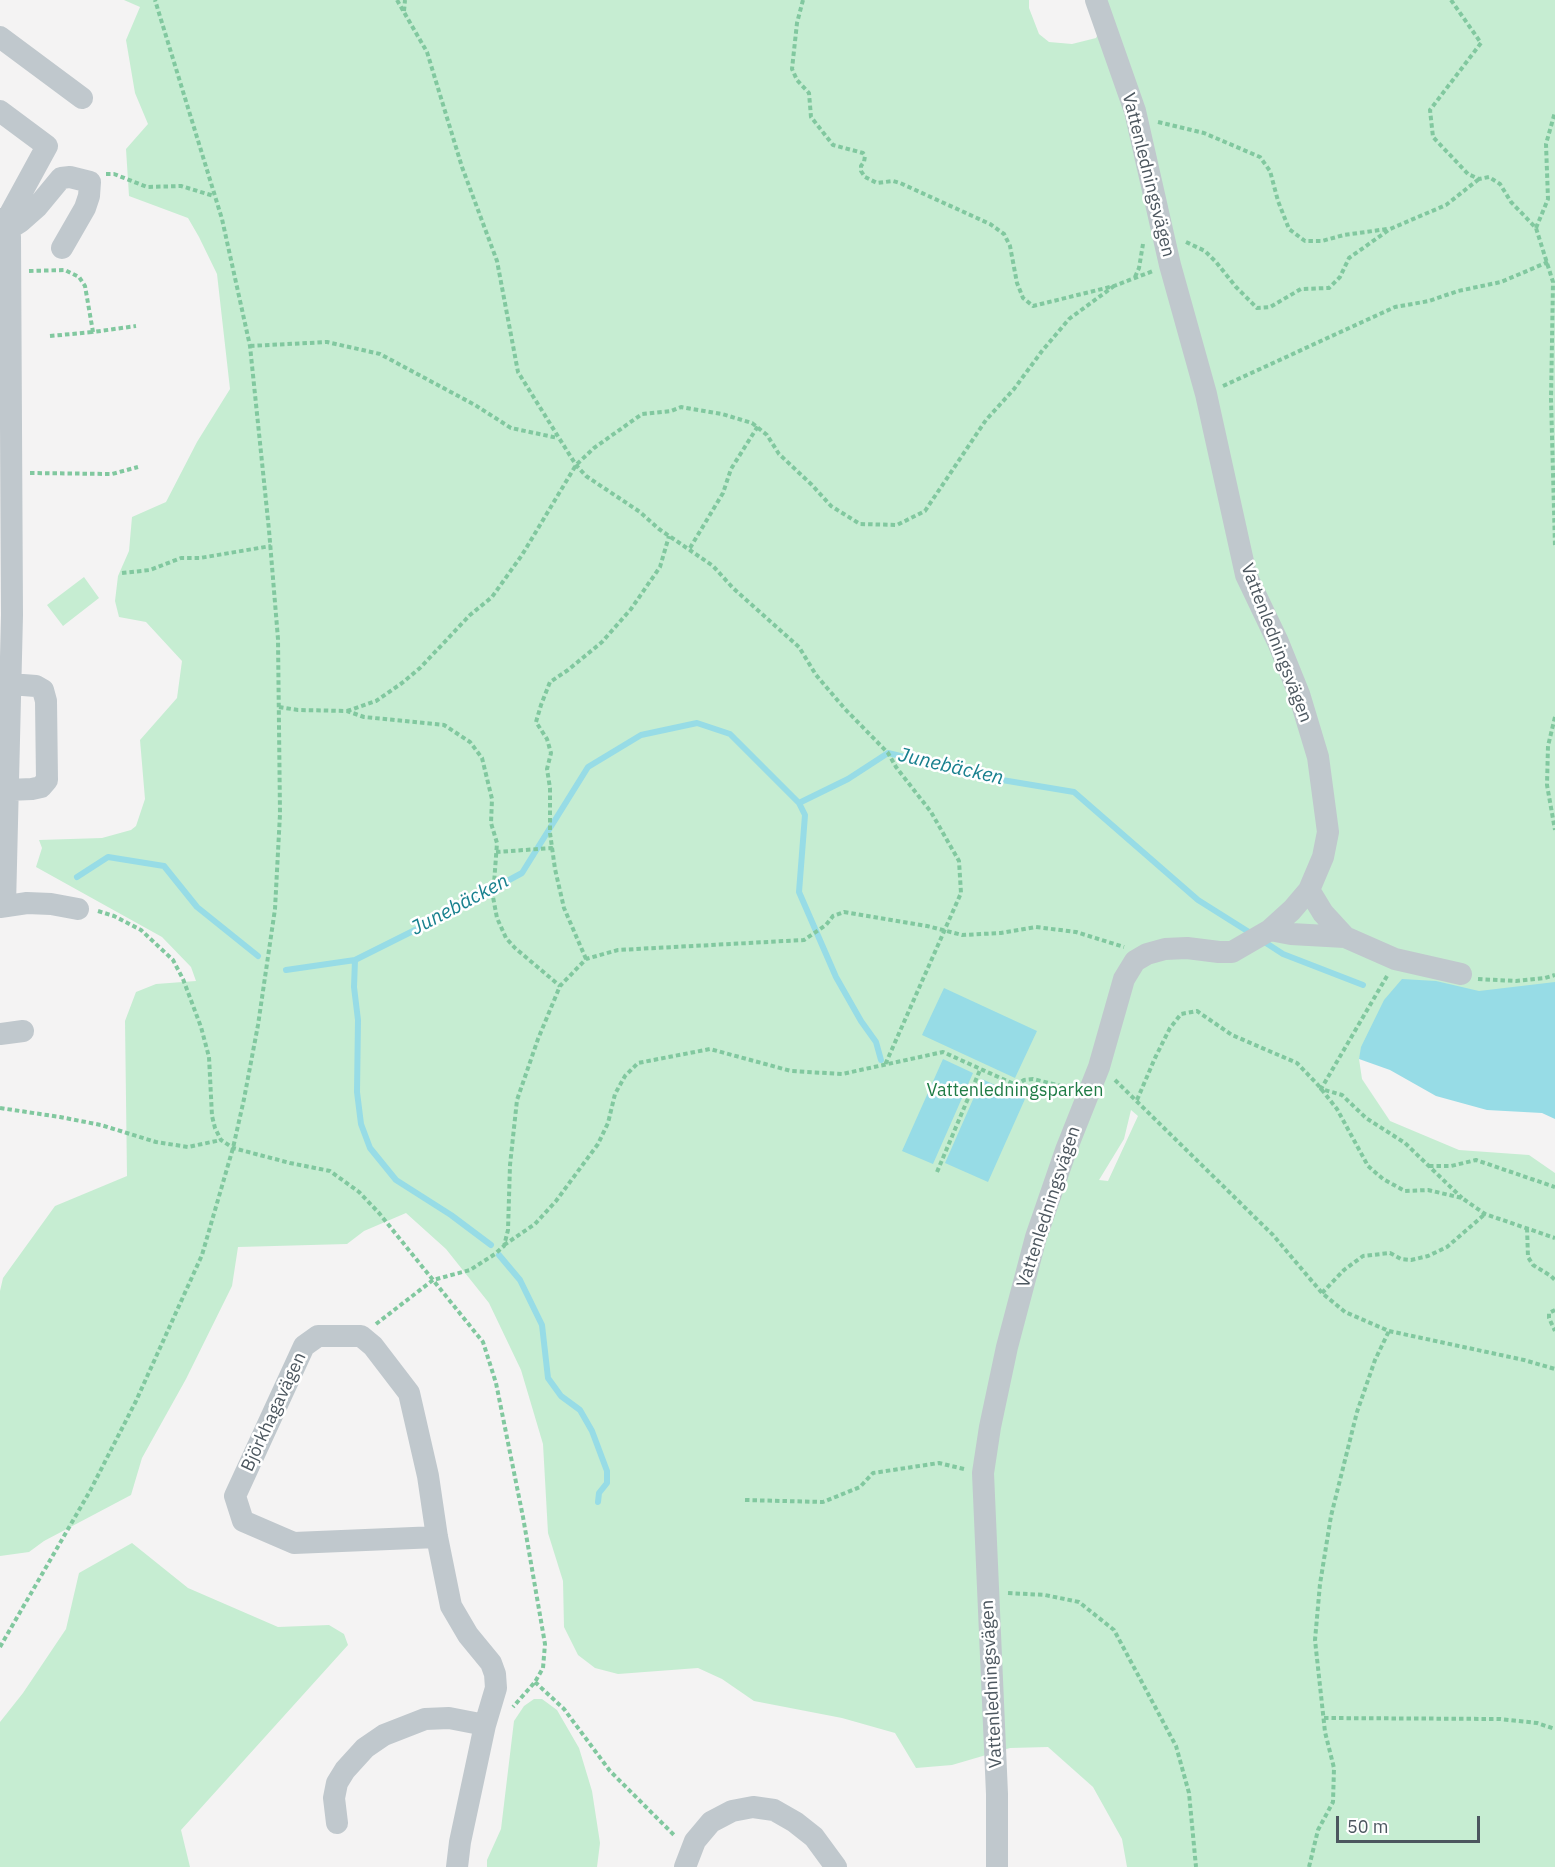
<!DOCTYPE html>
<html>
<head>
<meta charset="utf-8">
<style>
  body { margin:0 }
  #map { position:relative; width:1555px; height:1867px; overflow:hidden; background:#f4f3f3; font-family:"IBM Plex Sans",sans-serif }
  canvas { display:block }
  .scale { position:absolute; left:1336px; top:1816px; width:144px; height:27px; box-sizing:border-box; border:3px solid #4c575f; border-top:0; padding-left:8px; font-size:18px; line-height:21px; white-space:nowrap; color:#4c575f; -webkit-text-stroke:4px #fff; paint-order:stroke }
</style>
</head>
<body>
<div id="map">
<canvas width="1555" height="1867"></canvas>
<div class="scale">50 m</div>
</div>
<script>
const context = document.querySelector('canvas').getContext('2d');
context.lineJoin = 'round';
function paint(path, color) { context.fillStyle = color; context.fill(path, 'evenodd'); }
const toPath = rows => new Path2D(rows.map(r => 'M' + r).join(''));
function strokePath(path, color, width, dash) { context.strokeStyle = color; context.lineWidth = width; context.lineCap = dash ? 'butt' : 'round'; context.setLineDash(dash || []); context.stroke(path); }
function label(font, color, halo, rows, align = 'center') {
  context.font = font + ' "IBM Plex Sans",sans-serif'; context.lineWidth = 5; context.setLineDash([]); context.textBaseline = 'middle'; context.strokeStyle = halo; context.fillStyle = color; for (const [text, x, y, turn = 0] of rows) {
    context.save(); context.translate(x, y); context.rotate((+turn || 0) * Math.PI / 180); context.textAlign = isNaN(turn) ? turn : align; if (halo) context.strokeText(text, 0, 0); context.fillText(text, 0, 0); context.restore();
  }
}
paint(toPath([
  [124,0,1029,0,1029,8,1039,34,1049,42,1072,44,1096,38,1108,15,1102,0,1555,0,1555,1013,1360,1057,1359,1059,1362,1079,1390,1121,1459,1150,1529,1155,1555,1173,1555,1867,1127,1867,1122,1839,1093,1787,1048,1747,1010,1748,952,1765,916,1768,895,1733,842,1718,754,1701,722,1679,698,1668,618,1674,595,1668,578,1655,564,1627,563,1581,548,1533,543,1444,521,1370,489,1303,446,1249,406,1213,364,1231,347,1244,238,1247,232,1286,186,1379,142,1458,131,1495,44,1541,29,1552,0,1556,0,1291,3,1278,55,1206,127,1176,125,1021,136,992,156,984,196,981,191,967,162,937,36,867,42,848,39,840,102,838,131,830,136,826,145,799,140,740,177,698,182,661,146,622,119,617,115,601,118,576,129,551,132,517,166,502,197,442,230,389,217,274,199,237,188,218,129,196,126,149,148,124,135,93,126,40,140,7],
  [1131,1110,1138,1116,1108,1181,1099,1180,1124,1139],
  [84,577,99,598,63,626,47,605],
  [132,1543,188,1588,278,1627,329,1625,344,1634,348,1645,181,1830,190,1867,0,1867,0,1722,23,1693,66,1629,79,1573],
  [534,1699,542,1699,557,1710,579,1748,592,1791,600,1843,597,1867,487,1867,487,1860,501,1829,514,1721,524,1706]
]), '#c6edd2');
paint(toPath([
  [1402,979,1436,981,1479,991,1555,982,1555,1119,1542,1113,1487,1110,1436,1096,1390,1070,1359,1059,1361,1047,1384,1000],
  [944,988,1037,1031,1015,1078,922,1035],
  [943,1059,973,1073,933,1164,902,1151],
  [982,1079,1025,1099,988,1182,945,1163]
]), '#97dce6');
strokePath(toPath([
  [799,803,805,815,799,892,836,977,861,1021,876,1042,881,1060],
  [77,877,108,857,164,866,197,907,258,956],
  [1263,941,1283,954,1363,985],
  [355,960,354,987,358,1020,357,1092,361,1124,370,1148,396,1180,451,1215,491,1245],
  [286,970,355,960,437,919,522,873,588,767,641,735,697,723,730,734,799,803,848,779,888,753,996,779,1074,792,1198,900,1252,934],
  [499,1255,520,1280,542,1325,548,1378,561,1396,580,1410,592,1431,607,1471,607,1483,599,1493,598,1502]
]), '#97dce6', 6);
strokePath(toPath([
  [397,0,427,52,462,167,497,261,518,372,559,438,576,465,586,476,640,512,659,529,713,566,733,588,799,647,816,675,845,709,888,753,896,767,931,812,959,861,961,893,885,1065],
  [803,0,797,23,792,69,797,80,809,93,811,117,833,145,863,153,865,156,864,162,861,166,861,171,865,177,877,183,893,181,900,183,990,224,1004,234,1010,246,1017,283,1023,298,1033,306,1114,286,1153,271],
  [1451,0,1481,43,1430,110,1433,137,1468,174,1479,179,1489,177,1500,184,1511,202,1536,228,1553,282,1551,399,1555,546],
  [404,11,405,0],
  [1158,122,1204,133,1260,157,1270,171,1278,201,1289,229,1305,241,1322,241,1344,235,1387,229],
  [106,174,114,174,147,187,181,186,214,196],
  [1536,228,1548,199,1546,144,1555,112],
  [1186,242,1205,251,1216,262,1236,287,1257,308,1270,307,1301,289,1329,288,1340,277,1349,258,1390,229,1446,205,1479,179],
  [29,271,65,270,79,277,85,286,93,332,136,326],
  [1135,277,1139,268,1143,244],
  [50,336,93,332],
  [250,346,327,342,380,354,475,405,511,428,558,438],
  [1223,386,1395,307,1429,301,1458,291,1501,282,1548,262],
  [30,473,112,474,138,467],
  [690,548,723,493,731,469,758,426],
  [122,573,150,570,181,558,200,558,271,546],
  [279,707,298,710,347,711,364,717,444,725,470,742,482,758,492,799,491,823,497,843,493,897,497,918,506,938,515,948,560,986],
  [347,711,376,701,402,683,420,668,470,615,492,597,522,555,576,465,594,448,642,414,671,411,681,407,722,414,752,423,767,435,779,454,812,485,831,506,860,524,897,525,925,511,986,420,1014,389,1042,351,1069,319,1114,286],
  [1555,717,1548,746,1547,785,1555,830],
  [496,852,553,848],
  [98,911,114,916,141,930,173,960,183,979,201,1027,209,1057,212,1116,215,1128,221,1140,233,1148,290,1163,330,1171,359,1192,379,1213,483,1342,496,1383,523,1517,545,1644,543,1668,535,1682,513,1707],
  [586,959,564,908,555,869,550,833,550,788,547,769,551,753,547,739,536,722,541,705,550,682,568,670,602,642,631,609,660,567,669,536],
  [1387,976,1321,1089,1342,1095,1366,1118,1405,1143,1462,1198],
  [1478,979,1516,981,1545,978,1555,975],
  [1115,1080,1273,1235,1322,1293,1345,1312,1389,1331,1524,1360,1555,1369],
  [1137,1100,1155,1058,1170,1028,1181,1014,1197,1011,1232,1035,1297,1063,1318,1085,1337,1109,1368,1166,1383,1179,1405,1191,1428,1190,1462,1198,1485,1214,1555,1238],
  [0,1108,60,1117,101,1125,156,1142,188,1147,221,1140],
  [1429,1166,1451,1166,1476,1160,1555,1187],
  [937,1172,980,1070],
  [1527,1228,1528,1257,1533,1265,1551,1276,1555,1280],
  [504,1245,535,1224,556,1201,598,1144,608,1123,615,1094,625,1076,638,1063,710,1049,791,1071,842,1074,943,1052,1016,1085,1024,1080,1033,1079,1069,1088],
  [1322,1293,1344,1270,1363,1256,1390,1253,1401,1259,1411,1260,1428,1256,1447,1247,1485,1214],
  [1555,1310,1549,1313,1549,1318,1555,1331],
  [376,1324,433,1280,470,1270,495,1254,504,1246,508,1230,510,1165,517,1100,538,1039,560,986,586,959,618,950,804,940,826,925,833,916,844,912,927,926,962,935,1001,933,1036,927,1076,932,1124,947],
  [745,1500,823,1502,860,1487,873,1473,939,1463,964,1469],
  [1008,1593,1045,1595,1079,1602,1114,1630,1176,1746,1189,1793,1196,1867],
  [0,1647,90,1491,136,1401,202,1255,233,1148,244,1099,258,1025,275,909,280,814,278,639,269,530,250,346,222,219,155,0],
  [535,1682,564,1709,610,1771,675,1836],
  [1324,1718,1500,1719,1537,1723,1555,1729],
  [1309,1867,1318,1830,1333,1802,1334,1768,1325,1732,1315,1640,1320,1584,1331,1516,1357,1412,1375,1360,1389,1331]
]), '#81c89f', 4, [4.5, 3]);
strokePath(toPath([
  [0,37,82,98],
  [0,111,47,146,5,223],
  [0,219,9,229,10,237,12,615,5,906],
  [9,229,20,222,37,207,61,178,70,177,90,182,89,196,85,208,62,248],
  [8,790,32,789,41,787,47,780,46,701,43,690,36,686,10,684],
  [1309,890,1323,913,1345,937,1395,959,1461,974],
  [0,907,27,903,51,904,78,909],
  [1270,930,1291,934,1345,937],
  [0,1034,23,1031],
  [437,1537,294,1543,243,1521,235,1496,304,1346,318,1336,361,1336,373,1346,409,1393,428,1476,437,1537,451,1606,468,1635,491,1663,495,1674,496,1688,485,1725,460,1842,457,1867],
  [337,1823,334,1798,337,1783,345,1770,365,1748,384,1735,425,1719,449,1718,485,1725],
  [685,1867,695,1841,711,1822,732,1811,753,1807,774,1810,795,1822,814,1837,836,1867],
  [997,1867,997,1794,983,1473,990,1427,1007,1347,1036,1237,1066,1150,1099,1067,1124,979,1135,961,1147,954,1165,949,1187,948,1219,952,1232,952,1270,930,1292,910,1309,890,1323,857,1328,832,1318,757,1299,694,1278,642,1246,575,1206,394,1170,265,1135,111,1096,0]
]), '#c0c8cd', 22);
label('18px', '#4c575f', '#fff', [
  ["Vattenledningsvägen",1148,175,76],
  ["Vattenledningsvägen",1276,643,69],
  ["Vattenledningsvägen",1049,1207,-72],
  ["Björkhagavägen",274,1412,-65],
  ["Vattenledningsvägen",992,1684,-93]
]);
label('18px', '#207c46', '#fff', [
  ["Vattenledningsparken",1015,1091]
]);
label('italic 20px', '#18808e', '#fff', [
  ["Junebäcken",951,767,13],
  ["Junebäcken",460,905,-28]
]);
</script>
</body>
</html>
